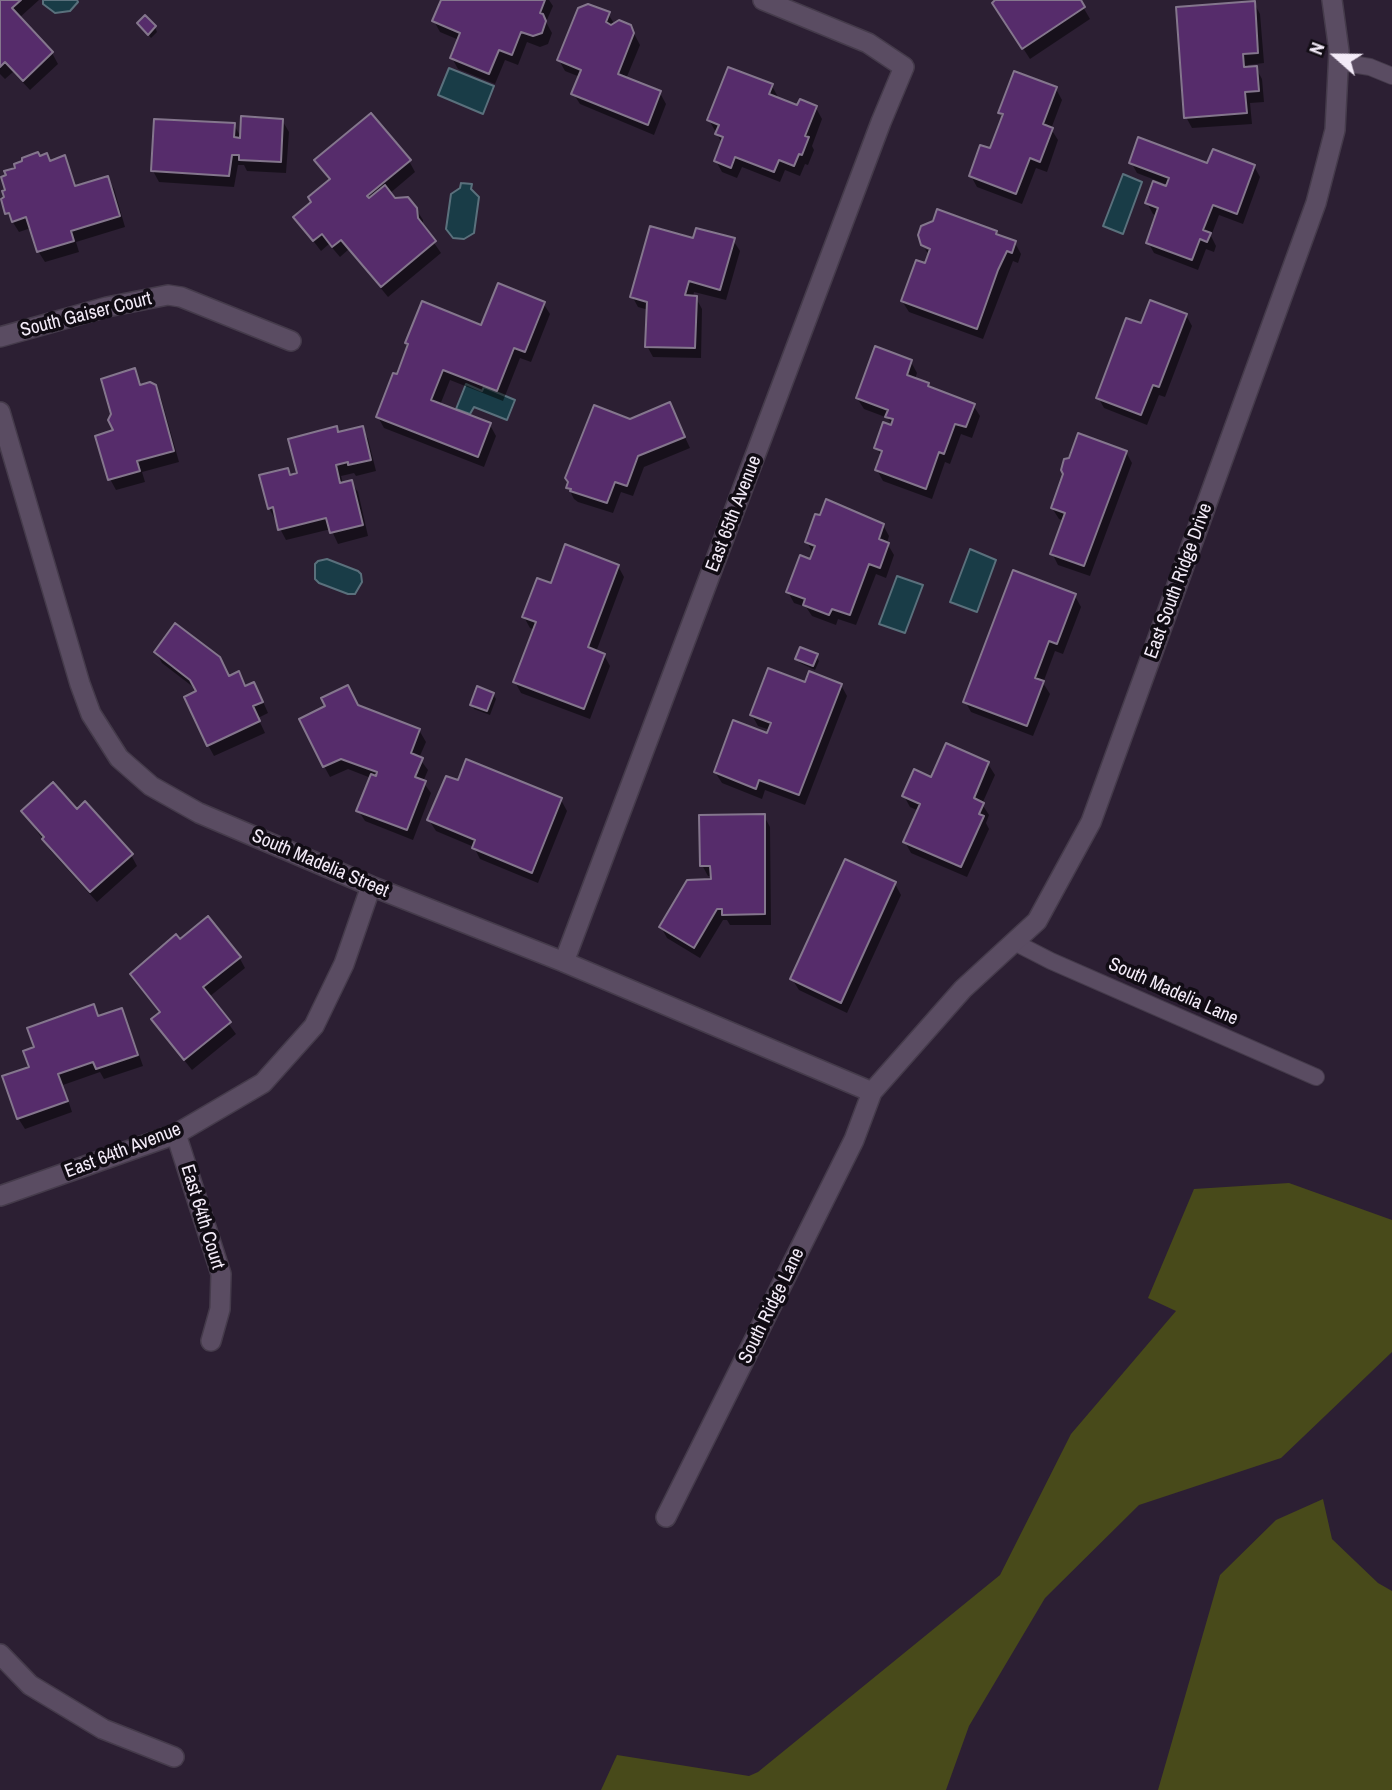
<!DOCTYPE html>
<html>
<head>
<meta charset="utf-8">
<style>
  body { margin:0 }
  #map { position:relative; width:1392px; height:1790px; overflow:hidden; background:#2c1f33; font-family:"Archivo Narrow",sans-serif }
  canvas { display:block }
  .north { position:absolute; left:1301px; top:21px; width:70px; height:70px; -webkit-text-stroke:5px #110c14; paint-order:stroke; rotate:291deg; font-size:19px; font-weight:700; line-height:28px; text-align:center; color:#f3ebf8 }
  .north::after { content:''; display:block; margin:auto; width:24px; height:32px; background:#f3ebf8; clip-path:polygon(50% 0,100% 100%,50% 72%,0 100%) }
</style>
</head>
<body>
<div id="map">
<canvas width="1392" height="1790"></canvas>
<div class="north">N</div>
</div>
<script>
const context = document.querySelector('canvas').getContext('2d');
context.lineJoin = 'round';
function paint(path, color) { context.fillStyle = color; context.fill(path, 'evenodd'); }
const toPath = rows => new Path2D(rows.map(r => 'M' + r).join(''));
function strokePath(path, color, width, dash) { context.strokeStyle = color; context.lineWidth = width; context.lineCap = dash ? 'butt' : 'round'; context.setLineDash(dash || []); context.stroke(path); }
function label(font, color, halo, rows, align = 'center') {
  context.font = font + ' "Archivo Narrow",sans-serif'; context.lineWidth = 7; context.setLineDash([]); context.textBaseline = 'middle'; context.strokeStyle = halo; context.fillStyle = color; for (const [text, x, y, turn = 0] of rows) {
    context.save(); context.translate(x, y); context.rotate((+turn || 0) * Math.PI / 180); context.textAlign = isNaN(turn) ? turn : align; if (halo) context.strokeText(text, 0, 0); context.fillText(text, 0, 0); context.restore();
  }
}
paint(toPath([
  [1289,1183,1392,1220,1392,1352,1281,1458,1139,1505,1045,1598,969,1726,946,1790,601,1790,617,1755,749,1776,758,1772,1000,1575,1071,1434,1176,1311,1148,1298,1194,1189],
  [1323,1499,1332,1539,1378,1583,1392,1591,1392,1790,1158,1790,1220,1575,1276,1520]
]), '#484a1a');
const water = toPath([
  [43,0,77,0,78,2,70,11,55,13,43,4,43,0],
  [449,68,494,86,483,114,438,95,449,68],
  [1123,174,1142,182,1123,234,1103,226,1123,174],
  [461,183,472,184,471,189,479,197,474,233,464,239,453,238,446,229,451,194,460,188,461,183],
  [466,384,482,391,484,387,515,400,507,420,474,407,470,414,456,409,466,384],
  [970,549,996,560,977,612,950,602,970,549],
  [327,559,358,571,361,574,362,582,355,594,348,594,319,583,315,579,315,564,318,561,327,559],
  [897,576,923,585,905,633,879,624,897,576]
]);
paint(water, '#193c47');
strokePath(water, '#5a707c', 2);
paint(toPath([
  [0,0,39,0,19,18,52,53,58,64,30,90,13,72,5,79,0,74],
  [443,0,549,0,553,6,546,22,552,33,548,44,540,47,527,42,518,65,505,60,495,84,458,69,452,58,459,40,440,32,434,21],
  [997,0,1079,0,1090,19,1030,59,1001,14],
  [1254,3,1260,14,1264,63,1248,65,1249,69,1256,68,1262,79,1264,102,1250,103,1252,124,1192,128,1186,117],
  [608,14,615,25,630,26,640,45,626,79,660,93,666,104,654,135,580,104,573,93,580,77,565,71,559,60],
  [139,24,155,27,157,32,151,38],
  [772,86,778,97,777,99,798,107,816,108,822,119,812,146,814,150,808,165,805,164,800,176,785,170,780,182,742,167,737,178,722,172,716,161,722,143,709,120],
  [1056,89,1062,100,1051,129,1058,140,1047,172,1036,168,1022,204,977,187,971,176,991,151,1003,118,1000,113],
  [282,120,289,132,286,173,247,171,244,165,238,165,234,187,159,182,153,171,234,125,242,139],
  [64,157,77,187,108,178,114,189,125,227,76,242,79,252,45,262,38,251,31,228,19,232,7,213,40,158,50,162],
  [316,161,409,161,415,172,389,194,394,199,416,209,423,220,423,227,441,253,388,297,349,249,340,257,329,244,321,251,295,217,313,202,330,181],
  [1131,162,1254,166,1260,177,1243,224,1219,215,1211,236,1216,246,1214,252,1206,249,1198,270,1154,253,1148,242,1157,216,1153,214,1147,203,1167,189,1168,185,1137,173],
  [996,232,998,237,1015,243,1021,254,1018,263,1013,261,983,339,909,312,902,301,926,265,929,255,925,249,938,253],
  [694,240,733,240,740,251,726,300,694,292,693,297,696,298,702,309,701,358,653,357,647,346,649,310,638,307,632,296],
  [543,303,550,314,531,362,520,358,503,401,450,380,440,405,490,425,496,436,484,467,384,428,378,417,409,347,407,343,482,327],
  [1186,315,1192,326,1165,397,1159,395,1147,425,1104,408,1098,397,1142,326],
  [911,362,917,373,915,379,928,385,931,389,973,405,980,416,972,438,961,434,950,464,945,462,932,499,883,481,877,470,882,457,876,447,894,428,888,418,864,409,857,398],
  [134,370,142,386,154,387,161,398,179,462,142,472,145,482,116,490,110,479],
  [670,405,690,448,644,467,633,496,621,492,613,513,578,502,574,499,568,487],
  [362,428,368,439,376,471,356,476,354,473,341,476,343,484,351,482,358,492,368,536,338,544,331,529,286,540,269,508,287,470,291,476,299,474,336,429,339,433],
  [1126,452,1132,463,1090,576,1058,565,1052,553,1064,521,1059,519,1052,508],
  [883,525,889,536,887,543,894,555,886,578,876,574,856,625,838,619,836,625,812,616,806,607,794,603,788,592,811,561,813,553,807,542],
  [618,566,624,577,596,652,604,655,610,666,590,719,521,693,515,682,535,630,530,628,524,617,552,585],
  [1075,596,1081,607,1063,654,1055,651,1043,683,1050,694,1033,736,971,712,965,701],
  [156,652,229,678,260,695,268,713,258,718,265,733,214,756,208,745,197,690,162,663],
  [816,656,819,661,815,670,800,663,797,658],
  [806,684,841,685,847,696,805,805,765,790,762,799,722,783,715,772,768,735,770,730,758,726,752,715],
  [493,694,496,699,490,715,474,709,472,704],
  [358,707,419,730,426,742,419,758,428,770,423,782,431,793,413,840,365,821,358,810,371,778,348,769,330,777,324,766],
  [988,764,995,775,982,804,989,815,986,823,989,829,967,877,911,853,905,842,919,811,910,807,904,796,932,779],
  [459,782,561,800,567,811,538,883,480,859,474,847,436,831,429,820],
  [23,811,77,811,131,855,137,866,97,902,50,850],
  [764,816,770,827,771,925,730,925,727,920,723,920,700,958,667,938,661,927,712,881,712,876,708,876,702,865],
  [895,884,901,895,847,1013,799,990,792,979],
  [180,941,239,957,245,968,209,997,236,1034,192,1070,160,1030,161,1013,132,974],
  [93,1006,100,1017,121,1010,127,1021,143,1066,104,1079,100,1072,63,1085,72,1112,25,1129,18,1118,36,1048]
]), '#0007');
const building = toPath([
  [0,0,21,0,12,8,53,52,23,81,5,62,0,67,0,0],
  [441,0,545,0,540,13,543,14,546,21,542,33,533,36,521,32,512,55,499,50,489,74,450,58,460,33,432,21,441,0],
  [995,0,1081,0,1085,7,1022,49,992,3,995,0],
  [1255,1,1258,53,1243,54,1244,67,1257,66,1259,91,1245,92,1247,113,1184,118,1176,7,1255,1],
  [588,4,610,12,606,22,611,25,619,20,631,25,634,33,618,74,661,91,648,125,571,94,581,70,557,60,578,8,588,4],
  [145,15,156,26,148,35,137,23,145,15],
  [728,67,773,84,769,94,797,105,800,99,817,106,805,136,809,137,802,155,799,154,794,166,779,160,774,172,735,157,731,168,714,161,723,137,715,134,719,125,707,120,728,67],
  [1014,71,1057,87,1043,124,1053,128,1040,162,1030,158,1016,194,969,176,980,145,990,148,1003,114,998,113,1014,71],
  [371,113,411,160,367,196,369,198,385,185,395,198,408,197,417,208,418,218,436,241,381,287,341,240,332,247,322,234,313,241,293,217,311,202,308,197,330,179,314,160,371,113],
  [241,116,283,119,281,162,239,160,239,155,232,155,229,176,151,171,154,119,235,123,234,137,240,138,241,116],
  [1138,137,1207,163,1213,149,1255,165,1237,214,1213,205,1203,230,1211,233,1207,242,1200,239,1192,260,1146,243,1158,208,1145,203,1153,181,1166,186,1169,178,1129,163,1138,137],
  [38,152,40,156,47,153,50,161,65,155,75,186,108,176,120,216,71,231,74,241,37,252,26,217,12,222,9,213,5,214,1,199,4,197,2,191,5,190,1,177,6,175,4,171,15,168,14,164,22,161,22,158,38,152],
  [937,209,997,231,996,234,1016,241,1012,253,1007,251,998,270,977,329,901,301,916,260,925,263,930,249,921,245,918,235,921,226,933,221,937,209],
  [650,226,693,238,696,228,735,238,720,290,689,281,685,295,697,296,695,348,645,347,647,302,630,297,650,226],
  [498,283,545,302,525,352,514,348,497,391,443,370,431,400,491,423,478,457,376,417,393,373,397,374,408,344,405,343,422,301,481,325,498,283],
  [1150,300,1187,314,1159,387,1153,385,1141,415,1096,398,1126,318,1141,323,1150,300],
  [875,346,912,360,907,375,929,383,928,386,975,404,966,427,955,424,944,454,939,452,926,489,875,470,882,451,874,448,883,422,891,425,893,419,885,417,888,410,856,398,875,346],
  [135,368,140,385,150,382,156,385,174,451,137,461,140,471,108,480,95,436,113,430,108,420,111,414,101,379,135,368],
  [670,402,685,437,638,456,627,486,615,482,607,503,570,491,571,489,566,488,568,482,565,478,594,405,630,419,670,402],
  [337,426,338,432,363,426,371,460,348,465,348,462,336,465,340,483,352,480,363,525,330,533,326,518,278,530,273,507,268,509,259,475,288,468,290,475,297,473,288,439,337,426],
  [1078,433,1127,451,1084,566,1050,554,1065,513,1051,508,1063,474,1061,470,1064,459,1069,458,1078,433],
  [826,499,884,524,879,539,889,543,880,568,869,564,850,615,832,609,829,615,803,605,805,599,786,592,800,555,810,559,815,546,805,542,815,514,820,515,826,499],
  [565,544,619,565,588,647,605,654,584,709,513,682,536,622,522,617,537,578,551,583,565,544],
  [1013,570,1076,594,1057,644,1049,641,1035,678,1044,681,1027,726,963,702,1013,570],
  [175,623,220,657,229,676,239,671,245,686,254,682,263,702,253,706,260,721,207,746,184,697,196,691,190,680,154,652,175,623],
  [800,647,818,654,813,666,795,659,800,647],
  [768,668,805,682,809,671,842,684,799,795,759,780,756,789,714,772,733,720,767,733,771,723,750,715,768,668],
  [348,685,358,705,420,729,411,753,423,758,415,777,426,781,407,830,356,811,371,774,376,776,377,772,341,759,323,767,299,719,325,706,321,698,348,685],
  [477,686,494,693,487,711,470,705,477,686],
  [946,743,989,762,974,798,984,803,979,814,984,816,961,867,903,842,920,804,902,796,914,769,931,777,946,743],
  [466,759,562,798,532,873,472,848,475,840,427,820,446,776,458,780,466,759],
  [53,782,77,809,85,801,133,854,90,892,42,839,44,837,21,811,53,782],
  [765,814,765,914,722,915,722,909,717,909,694,948,659,927,687,880,711,879,710,866,700,866,699,815,765,814],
  [845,859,896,882,841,1003,790,979,845,859],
  [208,916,241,957,203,987,231,1022,184,1060,151,1019,160,1012,130,974,176,934,180,939,208,916],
  [94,1004,98,1016,122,1008,138,1055,96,1069,93,1062,58,1074,68,1101,17,1119,2,1076,29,1067,23,1051,34,1047,27,1028,94,1004]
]);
paint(building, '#562c6b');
strokePath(building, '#84768d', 2);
const service = toPath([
  [1339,62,1370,67,1392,76],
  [1014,942,1051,961,1316,1077]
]);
const minor = toPath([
  [0,337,107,307,168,295,181,297,291,341],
  [0,412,80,684,91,714,119,758,151,786,199,813,371,886,564,962,872,1092],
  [564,962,881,122,904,67,868,43,763,0],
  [176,1134,221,1274,220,1309,211,1341],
  [0,1196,176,1134,263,1083,314,1026,344,964,371,886],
  [666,1517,854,1140,872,1092,963,989,1037,921,1091,822,1316,203,1335,130,1339,51,1332,0],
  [0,1654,30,1685,103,1729,174,1757]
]);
strokePath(service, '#453b4b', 18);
strokePath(minor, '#453b4b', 22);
strokePath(service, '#5a4c62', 16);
strokePath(minor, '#5a4c62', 19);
label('19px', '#f3ebf8', '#110c14', [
  ["South Gaiser Court",86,315,-14],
  ["East 65th Avenue",734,514,-69],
  ["East South Ridge Drive",1179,581,-70],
  ["South Madelia Street",320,864,23],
  ["South Madelia Lane",1173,992,24],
  ["East 64th Avenue",123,1151,-21],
  ["East 64th Court",202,1217,73],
  ["South Ridge Lane",772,1306,-64]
]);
</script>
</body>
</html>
